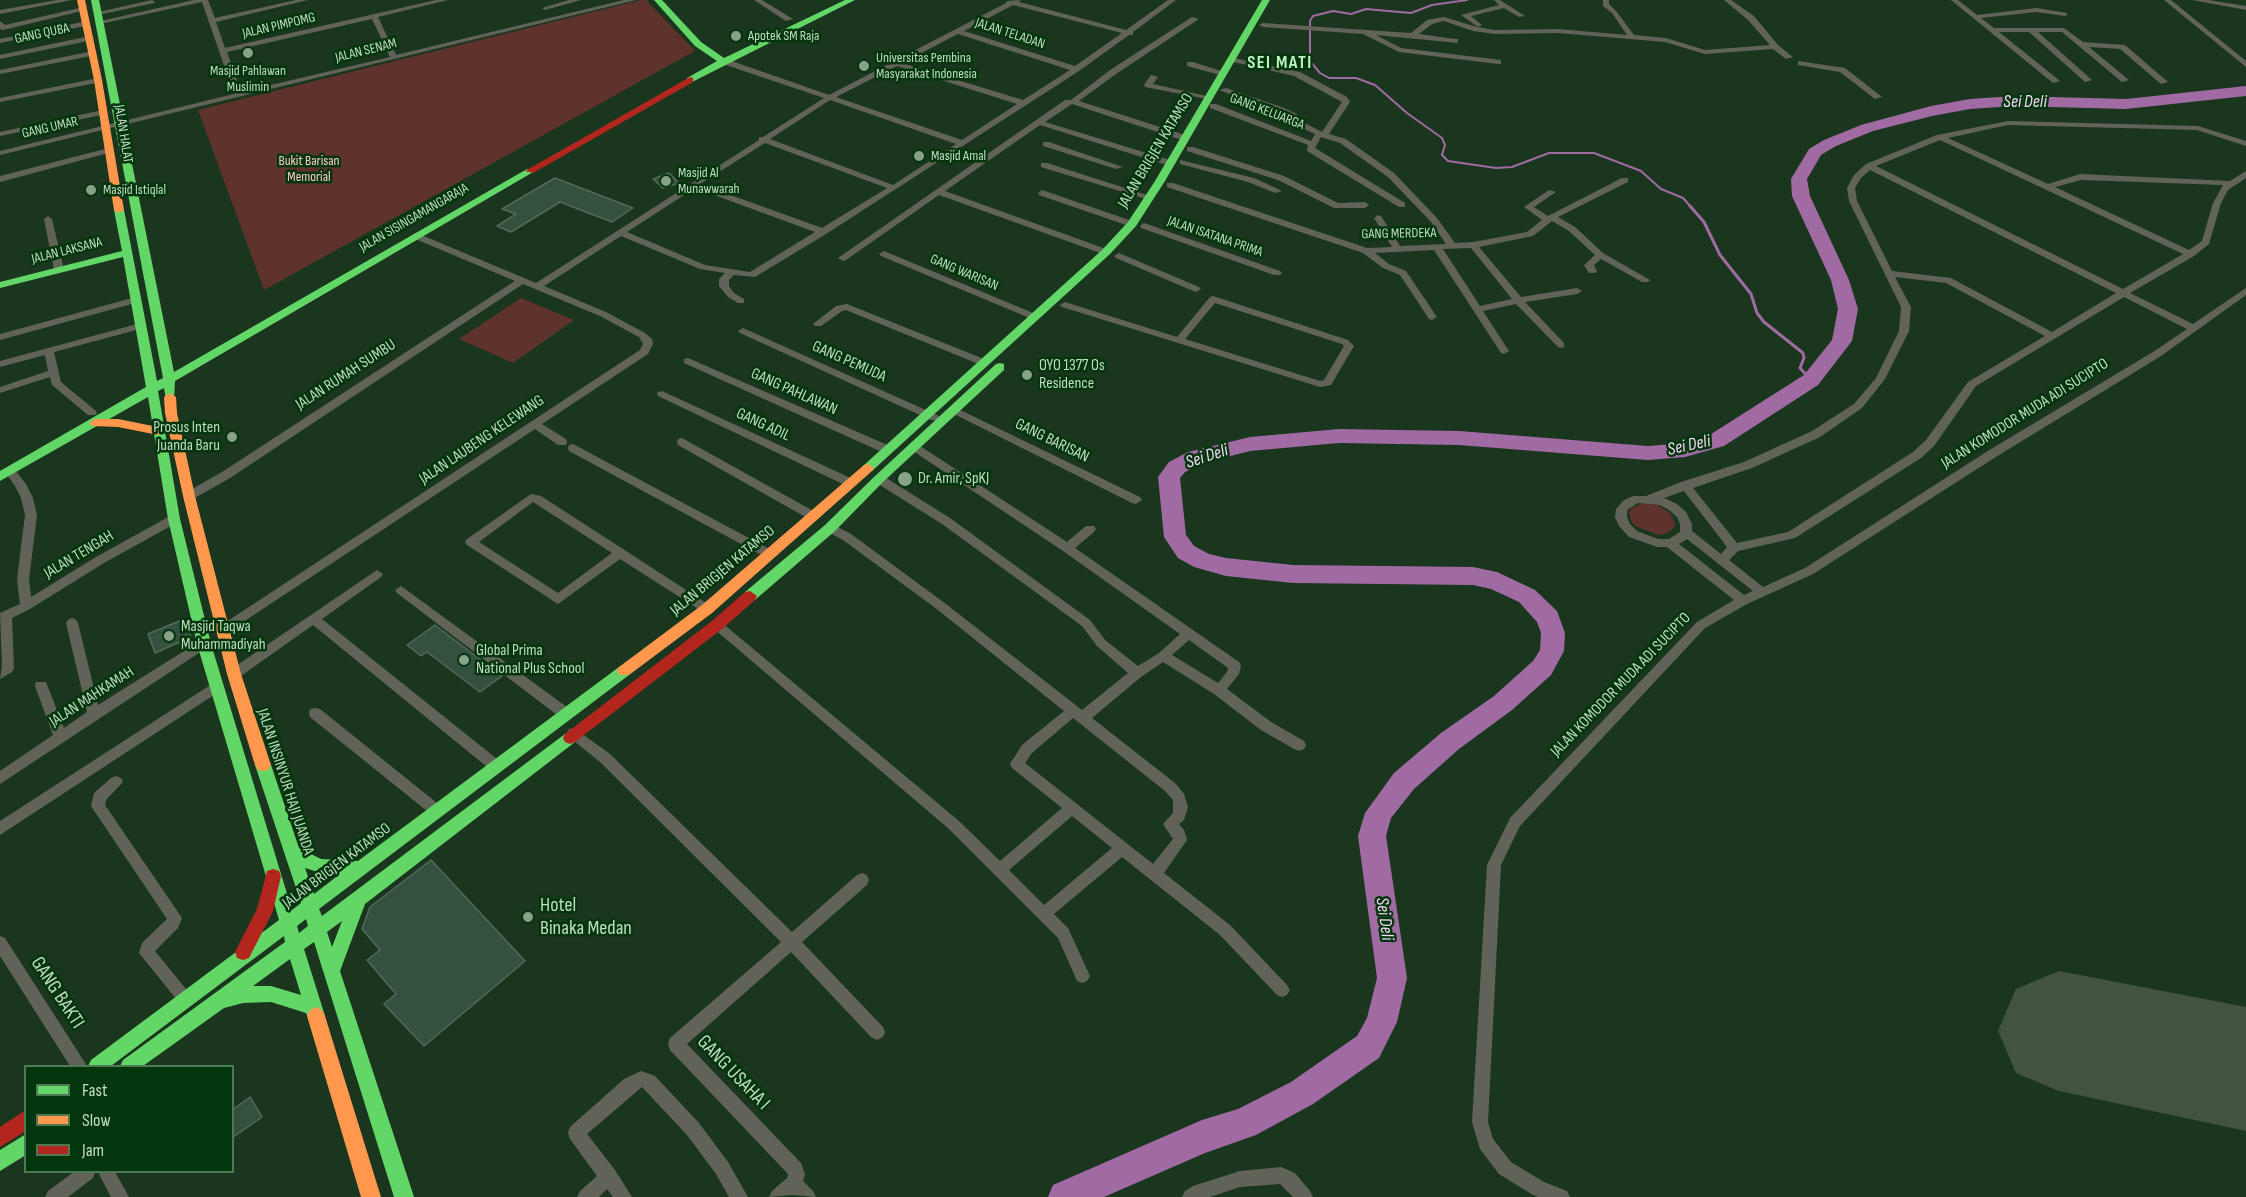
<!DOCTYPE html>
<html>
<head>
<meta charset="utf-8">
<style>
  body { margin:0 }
  #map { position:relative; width:2246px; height:1197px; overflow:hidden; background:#1b361e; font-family:"Sofia Sans Condensed",sans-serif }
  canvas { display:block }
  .legend { position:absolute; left:24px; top:1065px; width:210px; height:108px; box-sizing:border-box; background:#03360c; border:2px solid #4f7855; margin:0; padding:8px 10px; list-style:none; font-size:18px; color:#c2dbc2 }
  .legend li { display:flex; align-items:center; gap:12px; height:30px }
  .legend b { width:30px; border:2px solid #4f7855 }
</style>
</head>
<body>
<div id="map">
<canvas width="2246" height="1197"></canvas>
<ul class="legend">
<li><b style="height:8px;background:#63d668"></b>Fast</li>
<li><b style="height:8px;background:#ff974d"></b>Slow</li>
<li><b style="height:8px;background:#b3261e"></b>Jam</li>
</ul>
</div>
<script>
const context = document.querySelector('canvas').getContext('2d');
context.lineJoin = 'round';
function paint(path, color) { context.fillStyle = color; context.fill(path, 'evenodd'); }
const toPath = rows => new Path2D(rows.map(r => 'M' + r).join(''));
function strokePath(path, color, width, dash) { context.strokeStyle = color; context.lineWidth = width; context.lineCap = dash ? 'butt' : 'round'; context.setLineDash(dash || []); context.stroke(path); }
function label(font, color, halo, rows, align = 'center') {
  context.font = font + ' "Sofia Sans Condensed",sans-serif'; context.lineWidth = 5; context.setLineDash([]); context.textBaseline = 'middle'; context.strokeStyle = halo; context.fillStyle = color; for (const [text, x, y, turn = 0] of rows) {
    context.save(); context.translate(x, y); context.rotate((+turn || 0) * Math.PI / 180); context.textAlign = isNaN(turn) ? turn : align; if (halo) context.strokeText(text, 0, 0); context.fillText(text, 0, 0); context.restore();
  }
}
paint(toPath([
  [641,0,646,0,695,51,264,290,198,110],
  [521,298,574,320,513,363,459,339],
  [1643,503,1658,505,1670,513,1675,523,1674,528,1665,534,1658,535,1637,527,1632,523,1629,512,1632,508]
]), '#5e332c');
strokePath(toPath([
  [1467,0,1432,5,1411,13,1366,9,1351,14,1333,11,1313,16,1310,21,1310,61,1320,73,1329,78,1356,78,1375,85,1407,113,1442,138,1445,145,1442,155,1448,161,1496,168,1512,167,1549,153,1594,153,1641,171,1661,189,1683,198,1691,207]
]), '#a06aa2', 2);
strokePath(toPath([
  [1690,206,1704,222,1720,255,1751,294,1757,313,1764,322,1803,353,1804,358,1800,368,1811,380]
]), '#a06aa2', 3);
paint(toPath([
  [2246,86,2246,96,2126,109,2014,106,1970,109,1932,116,1873,131,1836,146,1821,155,1807,179,1810,196,1849,280,1858,309,1852,341,1818,385,1724,446,1685,457,1648,460,1459,445,1339,443,1250,451,1203,463,1185,472,1180,478,1186,535,1194,546,1209,554,1226,558,1293,565,1473,567,1497,572,1535,590,1557,611,1565,633,1564,651,1551,675,1512,710,1459,749,1414,789,1391,818,1386,836,1407,978,1397,1022,1379,1058,1313,1104,1256,1135,1205,1153,1104,1197,1048,1197,1053,1185,1202,1120,1238,1109,1291,1082,1357,1036,1367,1018,1377,978,1358,836,1365,813,1394,773,1441,733,1494,696,1533,661,1540,650,1541,633,1537,622,1519,602,1491,589,1473,585,1293,583,1226,576,1194,567,1178,558,1164,537,1158,477,1169,462,1188,452,1250,437,1339,429,1459,431,1648,446,1685,443,1708,436,1804,375,1832,340,1838,309,1831,280,1792,196,1791,179,1809,149,1824,140,1861,125,1931,106,1970,99,2014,96,2126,99,2246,86]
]), '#a06aa2');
paint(toPath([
  [2059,971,2246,1007,2246,1131,2059,1091,2016,1073,1998,1031,2016,989,2059,971]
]), '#425342');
const building = toPath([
  [669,173,679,183,663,188,653,179,669,173],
  [555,178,633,208,612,222,560,202,511,232,497,226,516,214,502,209,555,178],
  [184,619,191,637,155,653,148,634,184,619],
  [435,625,502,676,480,692,427,652,421,656,407,645,435,625],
  [431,860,525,961,424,1046,384,1004,396,994,367,960,380,950,362,929,370,907,431,860],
  [250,1097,262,1117,232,1138,232,1110,250,1097]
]);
paint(building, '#34503f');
strokePath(building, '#516b5a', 1.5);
paint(toPath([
  [57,0,72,0,0,14,0,10,57,0],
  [152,0,155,2,154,3,98,15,94,13,152,0],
  [194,0,208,0,215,18,296,0,308,0,216,22,225,48,436,0,448,0,378,17,396,55,624,0,636,0,0,155,0,151,234,94,202,2,100,24,96,22,194,0],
  [372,19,390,57,241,92,227,52,372,19],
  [569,0,581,0,545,10,542,8,569,0],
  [754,0,762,0,793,19,786,21,754,0],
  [1021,0,1019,2,1126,30,1168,0,1176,0,1133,32,1133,35,1129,35,1079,71,826,234,755,277,734,275,729,280,729,286,734,293,744,299,744,303,738,303,728,297,719,286,719,279,725,273,700,269,621,236,544,286,606,312,645,333,652,339,653,344,648,354,542,424,566,439,567,442,566,445,558,445,535,429,228,632,220,632,218,629,220,626,640,350,643,344,639,337,600,316,523,284,230,478,193,499,185,499,183,496,185,493,222,472,515,281,413,238,413,234,419,234,536,283,759,140,759,137,763,137,824,98,720,63,720,59,726,59,829,95,1006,3,1007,1,1021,0],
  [1013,5,1122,33,1075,66,964,31,1013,5],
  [958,34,1070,70,1023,100,902,63,958,34],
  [897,66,1017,104,962,140,836,97,897,66],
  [830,100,956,144,893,185,770,139,830,100],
  [765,143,887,188,822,228,700,184,765,143],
  [695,188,815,232,750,272,705,265,627,232,695,188],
  [1494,0,1500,0,1525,16,1519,17,1504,8,1471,16,1482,25,1478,27,1461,15,1499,5,1494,0],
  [1603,0,1609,0,1609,4,1616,11,1634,35,1666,38,1705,50,1770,45,1748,20,1724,0,1731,0,1754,16,1778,45,1793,57,1786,59,1773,49,1705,54,1665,42,1558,33,1495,34,1473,31,1444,21,1432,24,1419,34,1455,39,1458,39,1458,43,1376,35,1401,48,1501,60,1501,64,1498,64,1399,52,1363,34,1263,27,1259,25,1263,23,1411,33,1427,20,1444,17,1477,27,1495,30,1558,29,1627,35,1612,13,1603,6,1603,0],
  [1951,0,1958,0,1977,15,2036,8,2067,13,2067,15,2065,16,2036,12,1981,18,1994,28,2064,28,2083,42,2125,45,2168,82,2161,84,2120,49,2089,47,2129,80,2122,82,2062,32,2038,32,2092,80,2085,82,2029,32,1999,32,2060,81,2053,83,1951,0],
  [2164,0,2171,0,2246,61,2246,67,2164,0],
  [2192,0,2208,0,2246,6,2246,10,2192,0],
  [84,7,86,8,86,10,3,30,0,29,0,21,5,25,84,7],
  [1192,17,1199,19,1116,74,1079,101,1188,136,1188,140,1182,140,1072,104,1045,122,1173,161,1173,165,1167,165,1040,125,945,191,1109,250,1109,254,1103,254,939,195,846,260,843,261,838,258,1065,100,1071,100,1110,70,1192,17],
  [87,21,90,21,90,25,0,43,0,39,87,21],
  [90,36,94,38,93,40,0,59,0,55,90,36],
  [93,51,96,51,96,55,0,74,0,70,93,51],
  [1229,57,1300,72,1347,97,1350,102,1329,134,1346,139,1394,173,1437,218,1455,243,1473,242,1527,232,1542,220,1524,207,1549,190,1556,192,1534,207,1548,216,1622,178,1628,178,1628,182,1558,217,1575,227,1603,253,1650,280,1648,282,1642,282,1601,259,1594,265,1597,271,1595,273,1589,273,1584,265,1595,255,1569,231,1552,221,1533,236,1479,247,1521,297,1577,288,1582,291,1577,294,1525,302,1564,343,1564,347,1561,348,1558,347,1516,304,1483,311,1509,351,1504,354,1501,353,1434,250,1375,253,1389,264,1406,271,1437,317,1432,320,1429,319,1400,275,1383,268,1363,253,1167,187,1167,183,1173,183,1367,248,1392,247,1374,218,1378,215,1381,216,1400,246,1446,244,1431,222,1388,177,1340,143,1321,137,1315,148,1405,203,1405,207,1399,207,1307,151,1308,145,1210,108,1210,104,1216,104,1311,141,1315,134,1297,126,1291,118,1219,90,1226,88,1284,108,1297,114,1303,122,1322,132,1342,102,1294,76,1229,61,1229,57],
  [1471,248,1512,299,1480,306,1443,249,1471,248],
  [1798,61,1845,68,1882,97,1875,99,1840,72,1798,65,1798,61],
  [1187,62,1193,62,1227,73,1220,75,1187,66,1187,62],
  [1151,75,1158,77,1153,84,1211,97,1207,99,1145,87,1144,85,1151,75],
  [98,78,102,80,101,82,0,102,0,98,98,78],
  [103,110,106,110,106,114,0,136,0,132,103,110],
  [2008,121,2198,126,2246,141,2246,146,2197,130,2008,125,1948,138,2048,184,2080,174,2230,181,2246,171,2246,178,2228,190,2221,203,2209,244,2194,256,2130,293,2193,324,2246,288,2246,295,2161,356,1999,455,1813,574,1747,604,1705,628,1520,826,1501,865,1488,1122,1493,1139,1511,1162,1544,1182,1567,1191,1570,1197,1538,1197,1533,1195,1499,1174,1480,1149,1472,1122,1487,865,1510,818,1697,622,1734,600,1667,547,1657,547,1629,537,1619,526,1615,517,1616,509,1624,500,1633,496,1646,496,1681,482,1744,462,1812,431,1854,404,1876,378,1899,331,1901,307,1849,201,1847,188,1854,175,1866,164,1937,135,2008,121],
  [1940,140,2183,254,2123,289,1876,166,1940,140],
  [1870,170,2116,293,2052,332,1951,278,1892,271,1857,201,1855,188,1861,178,1870,170],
  [2081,180,2223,185,2213,203,2202,241,2189,250,2055,187,2081,180],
  [1895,277,1946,283,2045,336,1968,382,1926,440,1913,452,1788,532,1737,543,1693,488,1752,468,1820,437,1862,408,1885,379,1909,331,1911,307,1895,277],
  [2124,297,2187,329,2153,352,1991,449,1805,568,1763,587,1729,560,1738,551,1795,538,1921,458,1934,446,1976,386,2124,297],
  [1684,491,1727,547,1721,554,1692,531,1692,524,1686,512,1677,504,1664,498,1684,491],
  [1638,503,1660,505,1669,510,1677,517,1680,524,1680,532,1669,539,1658,539,1637,531,1630,524,1627,517,1627,510,1638,503],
  [1687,539,1753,591,1744,595,1679,544,1687,539],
  [1043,142,1049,142,1123,167,1116,169,1043,146,1043,142],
  [1187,147,1193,147,1284,176,1338,203,1365,202,1369,205,1365,208,1334,208,1278,180,1187,151,1187,147],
  [109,148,112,148,112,152,0,182,0,176,109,148],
  [1180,160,1254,178,1282,191,1275,193,1248,182,1180,164,1180,160],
  [1041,163,1047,163,1153,197,1146,199,1041,167,1041,163],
  [1042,190,1135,222,1136,224,1132,227,1129,226,1039,195,1038,193,1042,190],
  [48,216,52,219,64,270,59,273,54,270,44,219,48,216],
  [1144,223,1280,271,1282,273,1280,275,1274,275,1141,228,1140,226,1144,223],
  [884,251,1038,315,1040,317,1038,319,1032,319,881,256,879,254,884,251],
  [1119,253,1199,287,1201,289,1196,292,1193,291,1116,258,1114,256,1119,253],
  [1213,296,1348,340,1354,346,1331,385,1320,387,1062,307,1060,305,1065,302,1068,303,1177,337,1210,297,1213,296],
  [1215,303,1342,344,1344,346,1324,380,1320,381,1185,339,1215,303],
  [136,297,139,298,139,302,0,340,0,334,136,297],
  [847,304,989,361,990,363,985,366,981,365,846,310,842,311,821,326,815,326,813,324,836,306,847,304],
  [141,323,146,326,144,328,54,352,61,382,96,411,97,413,96,415,88,415,52,385,50,377,0,393,0,387,48,371,45,355,0,367,0,361,141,323],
  [743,328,939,416,940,418,939,420,931,420,740,333,738,331,743,328],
  [688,358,892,447,893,450,888,454,884,453,684,363,684,359,688,358],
  [662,391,855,480,857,483,851,487,847,486,658,396,657,394,658,392,662,391],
  [954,407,1140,497,1142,500,1136,504,1132,503,950,412,949,410,954,407],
  [682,438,817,513,819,516,813,520,809,519,678,445,677,442,678,439,682,438],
  [914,442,1067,542,1086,526,1094,526,1096,529,1094,532,1075,548,1239,662,1241,666,1239,674,1227,689,1271,722,1304,741,1306,745,1304,749,1299,751,1294,749,1261,730,1214,694,1163,662,1141,677,1092,718,1175,783,1184,794,1188,807,1184,820,1179,824,1184,830,1187,840,1164,873,1230,925,1287,985,1290,990,1287,995,1282,997,1277,995,1220,935,1122,857,1054,914,1068,928,1090,976,1087,981,1082,983,1077,981,1058,938,949,829,713,628,711,625,713,622,721,622,959,821,1000,861,1062,808,1012,768,1010,764,1022,745,1064,711,938,610,843,540,826,531,824,528,826,525,834,525,851,534,946,604,1082,710,1128,673,1097,646,1082,626,942,524,875,482,874,479,875,476,883,476,950,518,1090,620,1105,640,1138,666,1159,653,1180,634,1063,551,910,449,909,446,910,443,914,442],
  [1189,640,1228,668,1227,672,1218,683,1172,655,1189,640],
  [1073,718,1165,791,1173,800,1173,813,1163,824,1173,839,1153,864,1025,763,1032,753,1073,718],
  [1072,816,1112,848,1044,905,1009,870,1072,816],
  [573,444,775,552,777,555,771,559,767,558,569,451,568,448,569,445,573,444],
  [10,468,14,469,26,484,33,498,37,515,29,579,31,597,96,557,170,516,174,515,180,519,178,522,104,563,30,609,12,618,14,668,12,672,0,679,2,666,0,613,20,604,17,579,25,515,21,498,15,486,5,472,10,468],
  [531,494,541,496,711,606,713,609,711,612,703,612,620,559,558,604,467,545,465,542,467,539,531,494],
  [533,502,612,553,558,593,479,542,533,502],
  [377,570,383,574,381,577,322,619,502,763,504,767,502,771,497,773,492,771,313,625,238,678,230,678,228,674,230,670,377,570],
  [401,586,571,710,572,714,571,718,566,719,561,718,397,593,395,590,401,586],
  [72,618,76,620,78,623,98,705,200,641,204,639,208,641,210,644,208,647,0,784,0,771,53,735,35,686,36,682,46,682,64,728,87,712,66,623,68,620,72,618],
  [215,682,220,683,221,687,220,691,0,835,0,821,215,682],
  [315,708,320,709,442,807,444,811,442,815,437,817,432,815,310,717,309,713,310,709,315,708],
  [574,728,610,754,792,932,857,875,862,873,867,875,869,880,867,885,802,942,883,1027,885,1032,883,1037,877,1040,871,1037,791,952,687,1044,801,1163,805,1174,803,1181,813,1191,816,1197,793,1195,769,1197,772,1191,787,1178,788,1174,670,1050,668,1044,670,1038,781,942,600,762,569,737,567,733,569,729,574,728],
  [116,776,121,778,123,782,106,800,105,805,182,918,178,928,155,951,191,995,194,1000,191,1005,186,1007,181,1005,139,953,142,943,167,919,91,806,94,793,111,778,116,776],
  [0,936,5,938,87,1066,70,1066,0,956,0,936],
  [641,1071,655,1076,699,1123,728,1162,748,1197,729,1197,716,1174,687,1135,642,1087,587,1134,615,1170,632,1197,613,1197,607,1189,599,1197,577,1197,580,1191,597,1176,570,1139,568,1133,570,1127,624,1079,641,1071],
  [1281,1167,1295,1173,1310,1191,1313,1197,1293,1197,1280,1184,1240,1187,1210,1197,1182,1197,1185,1191,1193,1186,1240,1171,1281,1167],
  [74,1172,95,1172,93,1178,68,1197,45,1197,48,1191,74,1172],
  [98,1172,115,1172,129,1197,111,1197,98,1172]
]), '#626358');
paint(toPath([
  [91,0,99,0,174,372,527,169,535,171,175,381,174,400,166,400,164,388,158,391,180,519,211,644,292,910,301,903,255,765,258,760,263,759,268,760,271,765,299,848,321,859,358,861,619,667,624,665,629,667,631,671,629,675,319,909,322,916,565,734,570,732,575,734,577,738,575,742,365,904,340,971,414,1197,394,1197,314,942,304,949,325,1016,322,1022,316,1025,310,1022,306,1013,271,1002,243,1003,224,1008,143,1066,120,1066,123,1060,285,942,284,936,111,1066,88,1066,91,1060,279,920,197,644,168,519,148,397,0,481,0,471,146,387,123,257,0,288,0,282,122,251,114,210,116,208,124,210,157,381,163,378,91,0],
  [305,868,321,873,340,874,314,894,305,868],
  [306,919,308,926,299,933,297,926,306,919],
  [342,921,332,947,327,932,342,921],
  [290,959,301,995,271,986,253,986,290,959],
  [654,0,662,0,701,42,724,58,845,0,855,0,690,83,687,82,687,78,717,61,695,46,654,0],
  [1262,0,1270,0,1165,181,1136,226,1110,254,872,471,864,471,862,468,864,465,1102,250,1128,222,1155,181,1262,0],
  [1000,363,1004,364,1004,370,883,482,835,531,755,600,745,600,743,596,745,592,825,525,875,476,996,364,1000,363],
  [26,1134,26,1155,0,1171,0,1150,26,1134]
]), '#63d668');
paint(toPath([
  [77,0,85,0,102,80,124,210,119,213,114,210,94,80,77,0],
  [170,393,176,397,177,413,195,496,241,674,271,765,268,770,263,771,258,770,255,765,227,674,183,496,165,413,164,397,170,393],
  [96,419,118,419,158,427,164,431,158,435,118,427,92,426,90,423,92,420,96,419],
  [868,464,874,468,872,471,712,613,629,675,619,675,617,671,619,667,702,605,864,465,868,464],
  [316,1007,322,1010,325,1016,381,1197,361,1197,307,1016,310,1010,316,1007]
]), '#ff974d');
paint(toPath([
  [690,77,693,78,693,82,533,173,525,171,690,77],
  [750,591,757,596,755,600,722,629,575,742,570,744,565,742,563,738,565,734,712,621,745,592,750,591],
  [273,869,279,871,281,876,273,911,249,958,243,960,237,958,235,952,257,909,267,871,273,869],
  [26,1110,26,1131,0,1147,0,1127,26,1110]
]), '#b3261e');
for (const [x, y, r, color] of [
  [736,36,6,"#88a189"],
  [248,53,6,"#88a189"],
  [864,66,6,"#88a189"],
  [919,156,6,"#88a189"],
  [666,181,6,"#88a189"],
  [91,190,6,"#88a189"],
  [1027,375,6,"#88a189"],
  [232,437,6,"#88a189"],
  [905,479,8,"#88a189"],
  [169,636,6,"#88a189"],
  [464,660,6,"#88a189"],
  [528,917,6,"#88a189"]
]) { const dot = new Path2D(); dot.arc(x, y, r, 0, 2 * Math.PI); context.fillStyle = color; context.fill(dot); strokePath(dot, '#03360c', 2); }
label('14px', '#c2dbc2', '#03360c', [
  ["JALAN PIMPOMG",279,26,-13],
  ["GANG QUBA",42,34,-12],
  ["JALAN TELADAN",1010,34,18],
  ["JALAN SENAM",366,51,-14],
  ["GANG KELUARGA",1267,112,21],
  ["GANG UMAR",50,128,-13],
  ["JALAN HALAT",123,134,81],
  ["JALAN SISINGAMANGARAJA",414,218,-30],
  ["GANG MERDEKA",1399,234,-1],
  ["JALAN ISATANA PRIMA",1215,237,19],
  ["JALAN LAKSANA",67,251,-14],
  ["GANG WARISAN",964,273,23]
]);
label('14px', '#c2dbc2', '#03360c', [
  ["Apotek SM Raja",748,36],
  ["Universitas Pembina",876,58],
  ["Masyarakat Indonesia",876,74],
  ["Masjid Pahlawan",248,71,"center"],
  ["Muslimin",248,87,"center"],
  ["Masjid Amal",931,156],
  ["Masjid Al",678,173],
  ["Munawwarah",678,189],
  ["Masjid Istiqlal",103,190]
], 'left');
label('14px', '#fbc9c3', '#03360c', [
  ["Bukit Barisan",309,161],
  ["Memorial",309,177]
]);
label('16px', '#c2dbc2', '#03360c', [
  ["JALAN BRIGJEN KATAMSO",1156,151,-59],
  ["GANG PEMUDA",849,362,24],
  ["JALAN RUMAH SUMBU",346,375,-33],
  ["GANG PAHLAWAN",794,392,24],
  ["JALAN KOMODOR MUDA ADI SUCIPTO",2025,414,-32],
  ["GANG ADIL",763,425,25],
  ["JALAN LAUBENG KELEWANG",482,440,-34],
  ["GANG BARISAN",1052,441,26],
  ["JALAN TENGAH",79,555,-31],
  ["JALAN BRIGJEN KATAMSO",723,571,-40],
  ["JALAN KOMODOR MUDA ADI SUCIPTO",1621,685,-46],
  ["JALAN MAHKAMAH",92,697,-33],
  ["JALAN INSINYUR HAJI JUANDA",285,782,72],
  ["JALAN BRIGJEN KATAMSO",337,866,-37]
]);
label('16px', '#c2dbc2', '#03360c', [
  ["OYO 1377 Os",1039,366],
  ["Residence",1039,384],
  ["Prosus Inten",220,428,"right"],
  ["Juanda Baru",220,446,"right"],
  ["Dr. Amir, SpKJ",918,479],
  ["Masjid Taqwa",181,627],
  ["Muhammadiyah",181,645],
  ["Global Prima",476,651],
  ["National Plus School",476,669]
], 'left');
context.letterSpacing = '1.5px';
label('bold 18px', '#bef2bf', '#03360c', [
  ["SEI MATI",1280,63]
]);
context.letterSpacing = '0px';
label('italic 18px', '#f7d5f8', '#03360c', [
  ["Sei Deli",2025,102],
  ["Sei Deli",1689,446,-12],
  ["Sei Deli",1207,457,-18],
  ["Sei Deli",1384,919,82]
]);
label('20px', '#c2dbc2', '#03360c', [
  ["Hotel",540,906],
  ["Binaka Medan",540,929]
], 'left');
label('20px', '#c2dbc2', '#03360c', [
  ["GANG BAKTI",57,993,57],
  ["GANG USAHA I",733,1073,46]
]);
</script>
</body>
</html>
